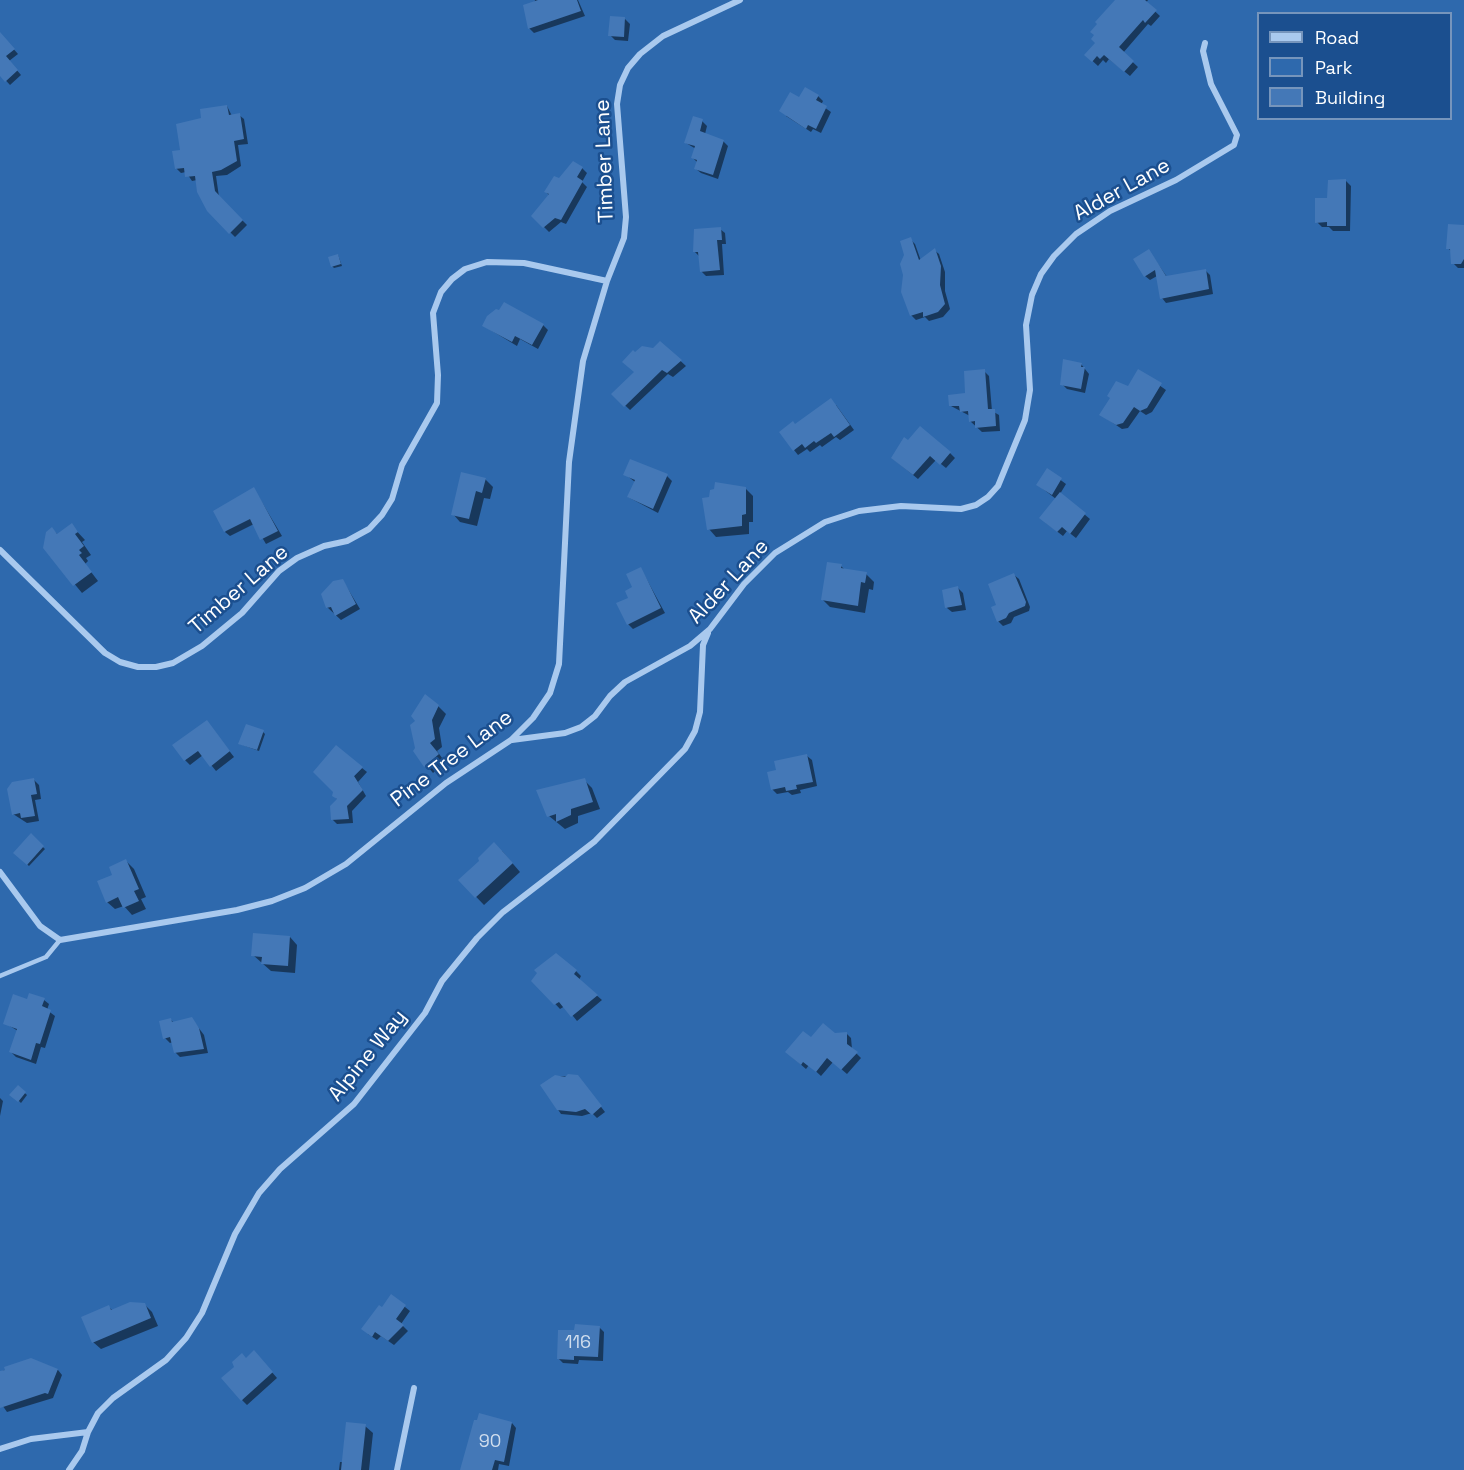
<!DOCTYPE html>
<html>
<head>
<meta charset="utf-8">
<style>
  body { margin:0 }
  #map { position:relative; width:1464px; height:1470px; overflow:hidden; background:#1b4f8f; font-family:"Space Grotesk",sans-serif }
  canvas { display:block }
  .legend { position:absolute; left:1257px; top:12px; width:195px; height:108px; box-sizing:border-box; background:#1b4f8f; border:2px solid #7695bc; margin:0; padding:8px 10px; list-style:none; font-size:18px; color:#fff }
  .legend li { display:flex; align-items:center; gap:12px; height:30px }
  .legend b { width:30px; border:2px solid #7695bc }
</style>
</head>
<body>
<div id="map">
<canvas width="1464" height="1470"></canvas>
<ul class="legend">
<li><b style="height:8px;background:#a9c9ee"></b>Road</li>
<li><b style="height:16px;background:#2e69ad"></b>Park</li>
<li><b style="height:16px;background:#4478b7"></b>Building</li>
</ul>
</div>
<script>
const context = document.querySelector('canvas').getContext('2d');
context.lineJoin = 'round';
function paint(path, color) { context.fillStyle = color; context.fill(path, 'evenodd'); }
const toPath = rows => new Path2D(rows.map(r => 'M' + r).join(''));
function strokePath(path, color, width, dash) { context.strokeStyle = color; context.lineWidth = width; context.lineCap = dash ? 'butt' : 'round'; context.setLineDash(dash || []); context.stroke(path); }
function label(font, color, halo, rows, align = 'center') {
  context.font = font + ' "Space Grotesk",sans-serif'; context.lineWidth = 5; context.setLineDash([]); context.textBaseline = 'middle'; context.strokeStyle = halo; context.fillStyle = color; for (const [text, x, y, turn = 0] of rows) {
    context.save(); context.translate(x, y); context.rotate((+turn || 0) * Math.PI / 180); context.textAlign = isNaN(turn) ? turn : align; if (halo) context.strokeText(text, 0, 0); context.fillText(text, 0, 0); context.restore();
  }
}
paint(toPath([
  [0,0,1464,0,1464,1470,0,1470],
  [1258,14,1450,14,1450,118,1258,118]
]), '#2e69ad');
paint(toPath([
  [535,0,578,0,585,16,534,33,529,28],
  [1116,0,1148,0,1146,3,1160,16,1151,26,1148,24,1123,53,1138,67,1130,76,1109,59,1106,63,1103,60,1098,66,1086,55,1097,43],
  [625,19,630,24,628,41,615,40,610,35],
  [2,36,18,54,9,61,21,75,10,85,0,74],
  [818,96,823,101,821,105,831,112,821,133,813,129,811,132,786,116,800,99],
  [227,106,232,116,239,115,244,119,248,144,238,145,241,166,227,175,216,176,219,197,247,225,235,237,208,210,197,180,192,181,186,172,181,173,176,168,181,151,203,119],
  [702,121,707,126,705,134,723,141,728,146,718,179,701,173,696,169,698,163,693,158,696,149,686,143],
  [582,168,587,173,582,182,587,187,566,224,561,222,549,232,533,216,550,196,546,192,559,180],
  [1346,181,1351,186,1350,231,1333,231,1329,227,1322,227,1317,222,1329,199],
  [1464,226,1464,268,1458,268,1453,263,1452,252,1448,248],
  [720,229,725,233,726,244,722,244,724,275,706,276,701,271,699,256,694,251],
  [910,239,915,244,921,261,934,250,939,254,945,272,945,291,950,309,943,317,929,321,925,317,916,320,911,315],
  [1149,251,1167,277,1205,270,1210,275,1213,294,1166,303,1162,298,1157,276,1150,280,1145,276],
  [338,255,342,266,334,268,332,266],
  [543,325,548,330,538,349,520,339,517,346,484,326],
  [661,343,686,366,673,377,668,374,630,410,613,394,636,372,636,354,654,350],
  [1081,364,1089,374,1085,393,1067,389,1062,384],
  [984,371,989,376,992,411,999,415,1000,431,982,432,970,421,970,416,951,406,967,395],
  [1139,371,1166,390,1152,412,1146,415,1140,411,1128,428,1122,429,1101,415,1128,388],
  [836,405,854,430,840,440,836,437,822,447,820,445,810,452,807,449,798,455,794,450,796,426],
  [950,453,955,458,946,468,936,460,918,479,892,458],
  [1047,470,1066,484,1060,494,1090,519,1076,538,1067,531,1063,536,1046,523,1056,499,1038,485],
  [625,474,667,476,672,481,658,513,628,497,635,482],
  [485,479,493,487,490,499,484,498,477,526,460,522,453,514],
  [745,488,753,496,753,522,749,522,749,534,716,537,709,529],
  [254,489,282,536,266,544,254,524,230,536,225,532],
  [71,525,85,540,82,542,91,555,86,558,88,561,85,564,98,581,82,593,44,547,52,529,58,535],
  [841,566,846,571,866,574,874,582,873,590,869,589,865,613,830,607,823,600],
  [641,569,665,613,633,629,628,624,634,588],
  [1014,575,1019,579,1030,607,1029,611,1014,617,1011,623,1003,626,998,621,998,606],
  [343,581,360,609,341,620,327,607],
  [958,588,963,593,966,610,952,612,947,608],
  [438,706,446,714,439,728,442,747,437,751,445,762,433,773,415,751],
  [207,722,234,757,216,771,203,755,190,765,185,760],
  [263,732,265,734,259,751,240,744],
  [807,756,812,760,817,786,800,790,801,793,792,795,788,792,777,794,772,789,778,771],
  [362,768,367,772,358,782,366,796,352,811,353,823,337,824,332,819,338,800,334,796],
  [34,780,39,785,41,799,35,800,39,821,27,823,13,814],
  [584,780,592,788,600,809,578,816,578,823,565,829,549,816],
  [31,836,45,849,29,866,15,853],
  [502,851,520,872,484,905,460,880],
  [126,861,134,869,146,897,141,899,146,909,132,915,124,906,115,909,107,902,114,876],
  [290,937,297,945,295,973,271,971,253,955],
  [576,971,581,976,579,980,602,1000,577,1021,565,1006,560,1009,533,980],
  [30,995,44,1000,49,1004,47,1010,55,1016,45,1048,41,1047,36,1064,16,1057,11,1052,18,1031,5,1023,28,1001],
  [192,1019,204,1035,208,1053,180,1057,175,1052,173,1042,170,1043,165,1038,171,1020,174,1023],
  [846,1033,851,1038,852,1049,861,1058,847,1074,833,1062,821,1076,809,1065,806,1069,792,1057,834,1035],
  [555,1076,578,1077,605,1112,597,1118,592,1113,582,1116,561,1114,542,1086],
  [18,1087,27,1095,21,1103,12,1094],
  [0,1098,3,1101,0,1116],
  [391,1296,410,1311,401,1324,408,1331,394,1345,381,1336,377,1340,368,1334],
  [144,1304,152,1312,158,1326,101,1349,93,1342,109,1307,113,1311],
  [599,1327,604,1332,603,1361,579,1360,578,1364,563,1363,558,1358],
  [259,1357,277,1378,247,1405,242,1400],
  [31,1359,58,1370,62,1375,53,1398,7,1412,0,1402,0,1372],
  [512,1423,516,1428,509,1466,499,1464,498,1470,463,1470],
  [365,1426,373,1433,369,1470,339,1470,340,1462,343,1462]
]), '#0007');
paint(toPath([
  [538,0,577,0,581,11,528,29,523,5],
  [1115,0,1145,0,1157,10,1145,23,1143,20,1119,47,1134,61,1124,72,1104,55,1100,59,1097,56,1092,62,1084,55,1095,43,1091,39,1094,35,1090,32,1097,24,1095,22],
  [610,16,625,17,624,37,608,36],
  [0,32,15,49,6,56,18,70,5,82,0,76],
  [805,87,819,95,816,100,827,106,816,129,808,125,806,129,779,111,790,92,799,97],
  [227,105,229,115,240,113,244,139,234,141,237,161,221,170,212,172,215,191,243,220,229,234,207,211,197,192,195,176,185,177,184,168,175,169,172,151,180,150,176,124,201,118,200,109],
  [693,116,703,119,700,131,724,140,713,175,694,169,697,160,691,158,695,146,684,143],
  [573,161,583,167,577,177,583,181,561,220,555,218,543,228,531,216,549,194,544,192,554,176,559,178],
  [1346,179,1346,226,1327,226,1327,222,1315,223,1315,198,1327,198,1328,180],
  [1448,224,1464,225,1464,259,1461,264,1451,264,1450,249,1446,249],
  [721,227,722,240,717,240,720,270,700,272,698,252,693,252,694,229],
  [911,237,919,260,935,248,941,266,940,285,945,304,938,312,923,317,923,312,910,316,901,292,903,275,900,264,904,255,900,241],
  [1149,249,1166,276,1206,269,1209,289,1160,299,1155,270,1144,277,1133,259],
  [338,254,341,264,331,267,328,257],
  [504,302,544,324,532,345,515,336,512,342,482,326,487,316,496,309,499,310],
  [660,341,682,360,667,373,662,370,624,407,611,394,634,372,622,362,633,350,635,352,642,346,653,348],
  [1063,359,1082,363,1081,367,1085,367,1081,389,1060,385],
  [985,369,988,409,995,409,996,426,975,428,975,421,969,422,968,411,960,412,959,406,949,406,948,395,965,393,964,371],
  [1138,369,1162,383,1147,408,1140,411,1134,407,1123,423,1116,425,1099,415,1110,398,1107,396,1116,381,1128,386],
  [831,398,850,425,834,437,831,433,816,443,814,441,805,448,802,444,793,451,779,432,793,421,795,424],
  [920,426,951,452,940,465,930,456,913,475,891,458,904,437,908,440],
  [630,459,668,474,653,509,627,497,635,480,623,475],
  [1047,468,1062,478,1052,495,1036,485],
  [461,472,486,478,482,493,476,491,469,519,451,515],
  [715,482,746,487,746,514,742,515,742,526,707,530,702,498,709,497,710,490,714,489],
  [254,487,278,531,260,540,250,519,224,532,213,511],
  [1060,492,1086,513,1070,534,1062,527,1057,532,1039,518],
  [72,523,78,532,75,534,84,546,79,550,82,553,79,555,92,572,73,586,43,548,46,532,52,527,57,534],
  [827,562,842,564,841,568,867,572,865,583,861,582,858,606,821,600],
  [641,567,661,608,627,625,616,603,628,598,625,591,632,587,626,574],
  [1014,573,1026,602,1025,606,1009,613,1006,618,997,622,991,607,996,605,988,584],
  [343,579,356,604,335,616,331,607,326,608,321,594,333,581],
  [958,586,962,605,945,608,942,590],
  [425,694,439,705,432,720,435,739,430,743,439,754,424,767,413,751,415,748,410,725,415,721,411,716],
  [207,720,230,751,210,767,198,751,184,761,172,745],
  [246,724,264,730,257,750,238,744],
  [336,745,363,767,354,776,363,790,347,806,349,819,331,820,330,806,337,799,332,796,333,792,313,772],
  [807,754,813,782,796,785,797,789,786,791,785,787,771,790,767,772,776,770,774,761],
  [34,778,37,794,31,795,35,816,21,818,20,813,12,815,7,789,12,782],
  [585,778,593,802,571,809,571,815,556,822,556,814,547,817,536,790],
  [31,833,44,846,27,865,13,853],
  [494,842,513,863,475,898,458,880,479,861,478,858],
  [126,859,139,889,134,891,139,901,123,908,118,897,106,903,97,881,112,875,109,867],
  [253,933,290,936,288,966,261,964,262,957,251,956],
  [556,953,577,970,574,974,598,995,571,1017,559,1002,554,1005,531,981,537,973,534,970],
  [29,993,45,998,42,1006,51,1010,40,1044,36,1043,31,1060,9,1052,17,1029,3,1024,13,994,27,999],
  [192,1017,199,1028,204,1049,174,1053,170,1037,163,1039,159,1021,171,1018,172,1022],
  [823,1023,835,1033,847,1032,847,1044,858,1052,841,1070,827,1058,816,1072,803,1062,801,1065,785,1052,803,1031,811,1037],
  [568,1074,578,1075,602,1106,592,1115,585,1109,576,1112,557,1110,540,1085,555,1075,565,1077],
  [18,1085,26,1092,18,1102,9,1095],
  [391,1294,406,1305,396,1319,404,1325,388,1341,375,1332,372,1337,361,1329,379,1305,382,1307],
  [130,1302,145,1303,151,1318,92,1343,81,1317,109,1305,111,1310],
  [575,1324,600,1326,598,1357,574,1356,574,1360,557,1359,558,1330,574,1330],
  [254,1350,273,1372,241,1401,221,1378,234,1367,232,1362,242,1353,246,1358],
  [31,1358,58,1369,48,1394,45,1393,0,1408,0,1371,5,1370,4,1367],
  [479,1413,512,1422,504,1462,495,1460,492,1470,460,1470,474,1420,477,1420],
  [346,1422,366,1424,361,1470,341,1470]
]), '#4478b7');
strokePath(toPath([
  [0,976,46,957,60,940]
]), '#a9c9ee', 4.5);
strokePath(toPath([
  [0,550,105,653,120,662,138,667,156,667,173,663,202,646,242,613,279,571,297,558,324,546,347,541,369,529,382,515,392,499,402,465,437,403,438,375,433,313,441,292,452,279,465,269,487,262,524,263,607,281],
  [512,740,565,733,581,727,595,716,610,696,625,682,690,646,710,629,744,584,775,553,825,522,859,511,901,506,961,509,976,505,988,497,998,486,1025,420,1030,390,1026,325,1032,295,1041,274,1054,256,1076,234,1110,211,1176,180,1234,145,1237,135,1211,84,1203,51,1205,43],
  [0,872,40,926,60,940,237,910,272,901,305,888,346,864,446,783,511,740,533,718,550,693,559,664,569,462,583,361,607,281,624,238,626,217,617,104,620,85,628,68,640,54,663,36,740,0],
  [0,1449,31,1439,88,1432,98,1413,113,1398,166,1360,186,1338,202,1313,235,1234,259,1193,280,1169,354,1104,425,1013,442,981,477,938,503,912,595,841,685,749,695,731,700,712,703,645,708,633],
  [69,1470,82,1451,88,1432],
  [397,1470,414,1388]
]), '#a9c9ee', 6);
label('18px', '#d0dded', null, [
  ["116",578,1343],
  ["90",490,1442]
]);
label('21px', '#fff', '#1b4f8f', [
  ["Timber Lane",605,161,-92],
  ["Alder Lane",1122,190,-29],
  ["Alder Lane",729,582,-47],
  ["Timber Lane",239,590,-41],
  ["Pine Tree Lane",452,759,-37],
  ["Alpine Way",368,1056,-51]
]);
</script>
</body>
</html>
